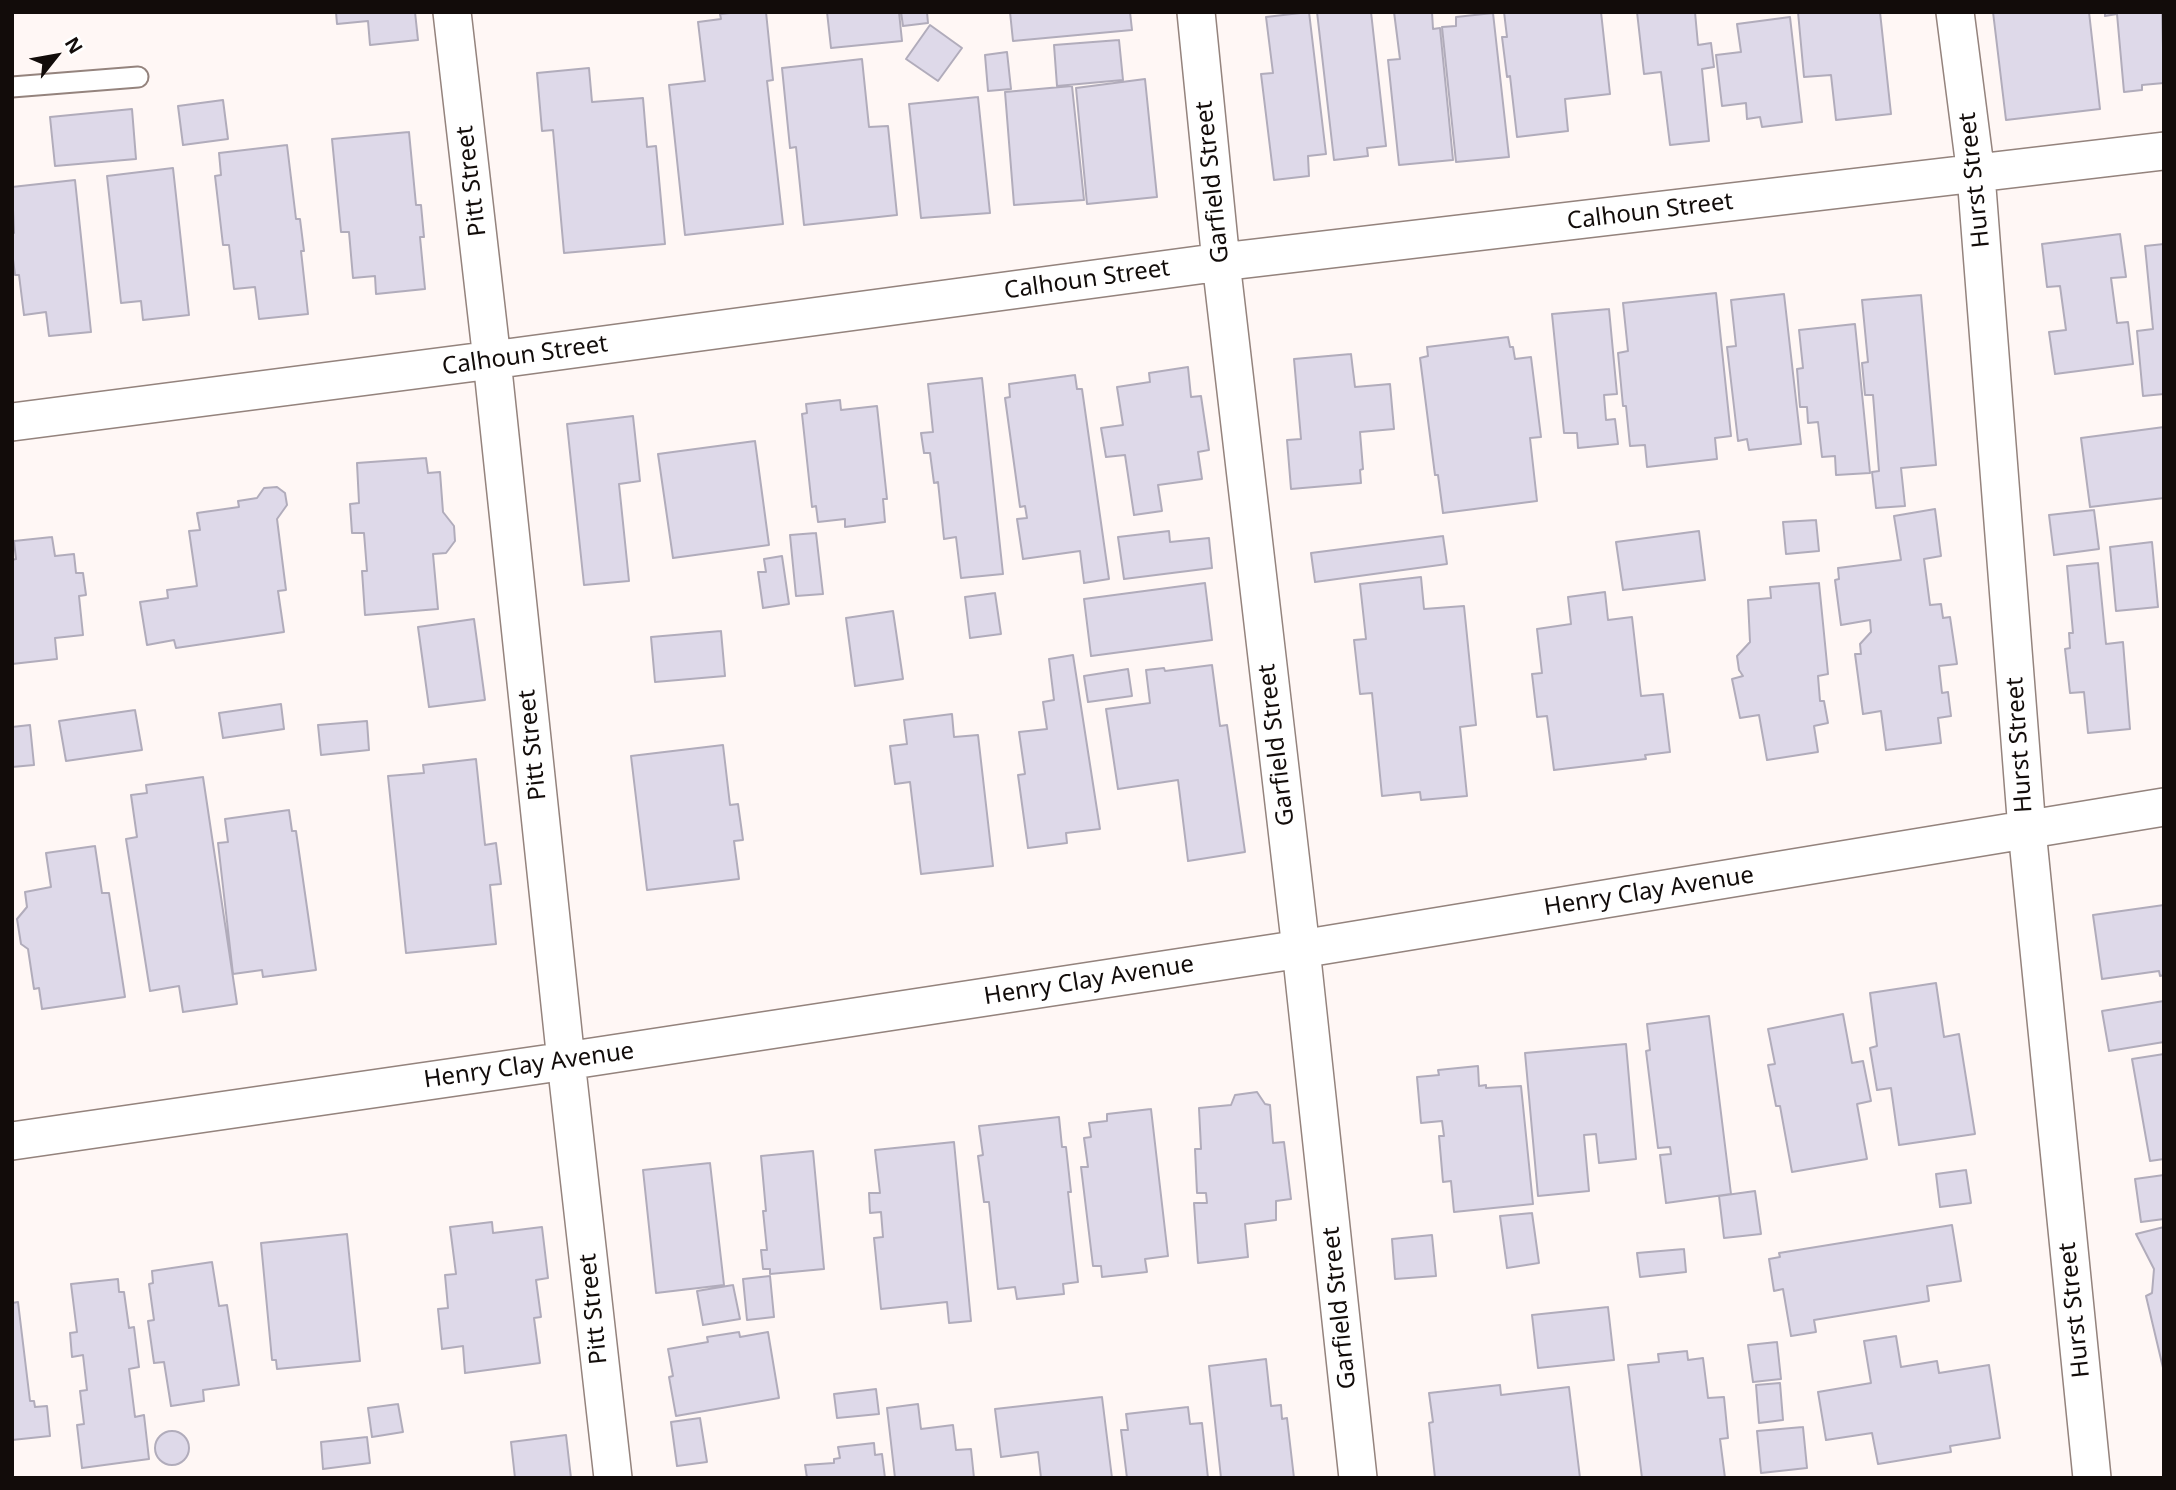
<!DOCTYPE html>
<html>
<head>
<meta charset="utf-8">
<style>
  body { margin:0 }
  #map { position:relative; width:2176px; height:1490px; overflow:hidden; background:#fff7f5; font-family:"Noto Sans",sans-serif }
  canvas { display:block }
  .frame { position:absolute; inset:0; border:14px solid #120c0a; pointer-events:none }
  .north { position:absolute; left:21px; top:21px; width:70px; height:70px; -webkit-text-stroke:5px #fff; paint-order:stroke; rotate:59deg; font-size:19px; font-weight:700; line-height:28px; text-align:center; color:#120c0a }
  .north::after { content:''; display:block; margin:auto; width:24px; height:32px; background:#120c0a; clip-path:polygon(50% 0,100% 100%,50% 72%,0 100%) }
</style>
</head>
<body>
<div id="map">
<canvas width="2176" height="1490"></canvas>
<div class="frame"></div>
<div class="north">N</div>
</div>
<script>
const context = document.querySelector('canvas').getContext('2d');
context.lineJoin = 'round';
function paint(path, color) { context.fillStyle = color; context.fill(path, 'evenodd'); }
const toPath = rows => new Path2D(rows.map(r => 'M' + r).join(''));
function strokePath(path, color, width, dash) { context.strokeStyle = color; context.lineWidth = width; context.lineCap = dash ? 'butt' : 'round'; context.setLineDash(dash || []); context.stroke(path); }
function label(font, color, halo, rows, align = 'center') {
  context.font = font + ' "Noto Sans",sans-serif'; context.lineWidth = 7; context.setLineDash([]); context.textBaseline = 'middle'; context.strokeStyle = halo; context.fillStyle = color; for (const [text, x, y, turn = 0] of rows) {
    context.save(); context.translate(x, y); context.rotate((+turn || 0) * Math.PI / 180); context.textAlign = isNaN(turn) ? turn : align; if (halo) context.strokeText(text, 0, 0); context.fillText(text, 0, 0); context.restore();
  }
}
const building = toPath([
  [336,12,415,12,418,40,370,45,368,21,337,24,336,12],
  [740,12,766,12,773,80,767,81,783,224,685,235,669,85,705,81,698,22,721,19,720,14,740,12],
  [827,12,899,12,902,41,831,48,827,12],
  [901,12,927,12,928,23,903,26,901,12],
  [1010,12,1130,12,1132,30,1013,41,1010,12],
  [1309,12,1326,154,1308,156,1309,176,1274,180,1261,74,1273,73,1266,17,1309,12],
  [1317,12,1371,12,1386,146,1367,148,1368,156,1334,160,1317,12],
  [1394,12,1432,12,1433,29,1440,28,1453,160,1399,165,1388,60,1400,59,1394,12],
  [1504,12,1601,12,1610,94,1565,99,1568,131,1517,137,1510,76,1507,77,1502,37,1507,37,1504,12],
  [1637,12,1695,12,1698,45,1711,43,1714,67,1702,69,1709,141,1670,145,1661,72,1644,74,1637,12],
  [1798,12,1880,12,1891,114,1836,120,1831,75,1804,77,1798,12],
  [1993,12,2089,12,2100,109,2006,120,1993,12],
  [2105,12,2162,12,2164,83,2142,85,2142,90,2124,92,2117,14,2105,16,2105,12],
  [1493,13,1509,157,1456,162,1442,27,1456,26,1456,17,1493,13],
  [1790,17,1802,122,1762,127,1760,117,1747,119,1746,103,1722,106,1716,55,1741,52,1737,24,1790,17],
  [930,25,962,48,938,81,906,59,930,25],
  [1119,40,1123,80,1057,86,1054,45,1119,40],
  [1007,52,1011,89,988,91,985,55,1007,52],
  [862,59,869,127,888,126,897,215,804,225,796,147,790,148,782,68,862,59],
  [589,68,592,102,643,98,647,147,656,146,665,244,564,253,553,130,542,131,537,73,589,68],
  [1145,79,1157,197,1087,204,1076,88,1145,79],
  [1072,86,1084,200,1014,205,1005,92,1072,86],
  [978,97,990,213,921,218,909,104,978,97],
  [223,100,228,139,183,145,178,106,223,100],
  [132,109,136,159,55,166,50,117,132,109],
  [409,132,416,205,421,205,424,237,420,237,425,289,376,294,375,276,353,278,349,232,341,232,332,139,409,132],
  [287,145,296,219,300,219,304,251,301,251,308,314,259,319,255,287,234,289,229,245,223,245,215,176,221,175,219,153,287,145],
  [173,168,189,315,143,320,141,301,121,303,107,176,173,168],
  [75,180,91,332,49,336,46,312,24,315,19,275,15,275,12,251,12,233,14,233,12,187,75,180],
  [2120,234,2126,277,2111,278,2117,323,2128,322,2133,364,2055,374,2049,332,2066,330,2060,286,2047,287,2042,244,2120,234],
  [2164,244,2164,394,2143,396,2137,331,2153,329,2145,246,2164,244],
  [1716,293,1731,436,1715,438,1717,459,1647,467,1645,445,1630,446,1626,406,1623,406,1618,353,1628,351,1623,303,1716,293],
  [1784,294,1801,444,1749,450,1747,439,1738,441,1727,347,1736,346,1731,300,1784,294],
  [1921,295,1936,465,1901,468,1905,506,1876,508,1872,472,1879,471,1873,395,1865,395,1862,363,1868,362,1862,300,1921,295],
  [1609,309,1617,394,1604,395,1606,420,1615,419,1618,444,1578,448,1577,433,1564,433,1552,314,1609,309],
  [1855,324,1870,473,1836,475,1835,456,1822,457,1818,422,1808,423,1807,407,1800,407,1797,369,1803,368,1799,330,1855,324],
  [1508,337,1510,347,1513,347,1515,359,1531,357,1541,437,1530,438,1537,501,1443,513,1438,475,1435,475,1420,358,1428,356,1427,347,1508,337],
  [1351,354,1355,387,1390,384,1394,429,1360,432,1363,469,1360,470,1361,483,1291,489,1287,440,1301,439,1294,359,1351,354],
  [1188,367,1191,397,1201,396,1209,450,1198,452,1202,479,1158,485,1162,511,1134,515,1125,455,1106,457,1101,428,1123,425,1117,387,1150,382,1149,373,1188,367],
  [1075,375,1077,389,1082,389,1109,579,1084,583,1080,551,1023,559,1017,519,1027,518,1025,506,1020,507,1005,398,1010,397,1009,384,1075,375],
  [982,378,1003,574,961,578,956,537,944,539,938,482,934,483,930,453,924,453,921,433,933,432,928,384,982,378],
  [840,400,841,410,877,406,887,499,883,499,885,522,845,527,845,519,818,522,816,506,812,507,802,414,807,413,806,404,840,400],
  [633,416,640,481,619,484,629,581,584,585,567,424,633,416],
  [2164,427,2164,498,2090,507,2081,438,2164,427],
  [755,441,769,545,673,558,658,454,755,441],
  [426,458,428,473,440,472,443,512,454,526,455,541,446,553,433,554,438,609,365,615,362,571,367,571,364,533,352,533,350,504,359,503,357,463,426,458],
  [277,487,285,493,287,505,277,519,286,590,278,591,284,632,176,648,174,640,147,645,140,602,168,598,167,590,197,586,189,531,200,530,197,513,239,507,238,501,257,498,264,488,277,487],
  [1935,509,1941,556,1924,559,1930,605,1941,604,1943,618,1950,617,1957,664,1939,666,1942,693,1948,692,1951,716,1938,718,1941,743,1886,750,1881,711,1863,714,1855,654,1861,654,1860,644,1871,632,1870,620,1841,625,1835,580,1839,579,1838,568,1901,560,1894,516,1935,509],
  [2094,510,2099,549,2054,555,2049,515,2094,510],
  [1816,520,1819,551,1786,554,1783,522,1816,520],
  [1169,531,1170,542,1209,538,1212,568,1124,579,1118,537,1169,531],
  [1699,531,1705,580,1623,590,1616,542,1699,531],
  [816,533,823,594,796,596,790,535,816,533],
  [1443,536,1447,564,1315,582,1311,553,1443,536],
  [52,537,55,556,74,554,76,573,83,573,86,595,79,596,83,635,55,638,57,659,12,664,12,560,16,559,14,541,52,537],
  [2152,542,2158,607,2116,611,2110,547,2152,542],
  [782,556,789,604,763,608,758,572,766,572,764,559,782,556],
  [2098,563,2106,644,2123,642,2130,729,2088,733,2084,692,2070,693,2065,649,2070,648,2069,633,2073,633,2067,566,2098,563],
  [1421,577,1424,609,1464,606,1476,725,1460,727,1467,796,1421,800,1420,792,1382,796,1372,693,1360,694,1354,640,1366,639,1360,584,1421,577],
  [1205,583,1212,640,1091,656,1084,599,1205,583],
  [1819,583,1828,674,1818,676,1820,701,1824,701,1828,723,1814,726,1818,752,1767,760,1759,715,1740,718,1732,679,1743,676,1739,670,1737,656,1750,642,1748,600,1771,598,1770,587,1819,583],
  [1605,592,1608,620,1632,617,1641,696,1663,694,1670,752,1645,755,1646,759,1554,770,1547,716,1537,717,1532,674,1542,673,1537,629,1571,624,1568,597,1605,592],
  [995,593,1001,634,970,638,965,597,995,593],
  [893,611,903,679,855,686,846,618,893,611],
  [474,619,485,700,429,707,418,627,474,619],
  [721,631,725,676,655,682,651,637,721,631],
  [1073,655,1100,829,1066,833,1067,843,1028,848,1018,775,1025,774,1019,732,1047,729,1043,702,1054,700,1049,659,1073,655],
  [1212,665,1220,726,1227,725,1245,852,1188,861,1178,780,1118,789,1106,709,1150,703,1146,670,1164,668,1165,671,1212,665],
  [1128,669,1132,696,1088,702,1084,676,1128,669],
  [281,704,284,729,223,738,219,713,281,704],
  [135,710,142,750,66,761,59,721,135,710],
  [952,714,954,737,978,735,993,866,921,874,910,782,895,784,890,746,907,744,904,720,952,714],
  [367,721,369,750,321,755,318,725,367,721],
  [30,725,34,765,12,767,12,727,30,725],
  [723,745,730,805,738,804,743,840,734,841,739,879,647,890,631,756,723,745],
  [476,759,485,845,496,843,501,884,490,885,496,944,406,953,388,776,424,773,423,765,476,759],
  [203,777,237,1004,183,1012,179,986,150,991,126,839,137,837,131,795,147,793,146,785,203,777],
  [289,810,292,831,296,831,316,970,263,977,262,970,233,974,218,843,228,842,225,819,289,810],
  [95,846,102,893,109,893,125,997,42,1009,39,988,34,989,28,949,21,944,17,919,27,907,25,892,51,887,46,853,95,846],
  [2164,905,2164,975,2160,976,2159,971,2102,979,2093,915,2164,905],
  [1936,983,1944,1037,1959,1034,1975,1134,1899,1145,1891,1088,1877,1090,1870,1048,1877,1046,1870,993,1936,983],
  [2164,1001,2164,1042,2109,1051,2102,1011,2164,1001],
  [1843,1014,1852,1063,1863,1061,1871,1101,1857,1104,1867,1159,1792,1172,1780,1106,1776,1106,1768,1065,1775,1064,1768,1029,1843,1014],
  [1709,1016,1731,1194,1666,1203,1660,1155,1671,1154,1670,1147,1658,1148,1646,1051,1650,1050,1647,1024,1709,1016],
  [1626,1044,1636,1159,1599,1163,1596,1134,1584,1135,1589,1191,1538,1196,1525,1053,1626,1044],
  [2164,1054,2164,1159,2150,1161,2132,1059,2164,1054],
  [1478,1066,1479,1086,1486,1085,1486,1088,1521,1086,1533,1204,1454,1212,1451,1181,1443,1182,1439,1136,1444,1136,1442,1121,1421,1123,1417,1077,1439,1075,1438,1070,1478,1066],
  [1257,1092,1265,1104,1270,1105,1273,1143,1284,1142,1291,1199,1276,1201,1276,1220,1245,1224,1248,1257,1198,1263,1194,1203,1207,1203,1206,1193,1197,1193,1195,1149,1201,1149,1199,1108,1231,1105,1235,1095,1257,1092],
  [1151,1109,1168,1256,1145,1259,1147,1272,1102,1277,1101,1266,1093,1266,1081,1167,1088,1167,1084,1138,1091,1137,1089,1123,1107,1121,1107,1114,1151,1109],
  [1059,1117,1062,1147,1066,1147,1071,1192,1068,1192,1078,1282,1063,1284,1064,1294,1017,1299,1015,1287,998,1289,989,1202,984,1202,978,1156,983,1155,979,1126,1059,1117],
  [954,1142,971,1321,949,1323,947,1302,881,1309,874,1238,883,1237,881,1212,870,1213,869,1193,880,1193,875,1150,954,1142],
  [813,1151,824,1269,770,1274,770,1269,763,1269,761,1250,767,1250,763,1211,766,1211,761,1156,813,1151],
  [710,1163,724,1285,656,1293,643,1170,710,1163],
  [1966,1170,1971,1203,1940,1207,1936,1174,1966,1170],
  [2164,1175,2164,1219,2141,1222,2135,1179,2164,1175],
  [1755,1191,1761,1234,1724,1238,1719,1196,1755,1191],
  [1532,1213,1539,1263,1507,1268,1500,1216,1532,1213],
  [492,1222,493,1233,542,1227,548,1278,536,1280,541,1317,534,1318,540,1363,465,1373,463,1346,442,1349,438,1309,448,1308,445,1275,456,1274,450,1227,492,1222],
  [1952,1225,1961,1281,1927,1286,1929,1301,1814,1320,1816,1332,1791,1336,1783,1289,1774,1291,1769,1259,1780,1257,1779,1253,1952,1225],
  [2164,1227,2164,1372,2146,1296,2152,1293,2154,1269,2136,1234,2164,1227],
  [347,1234,360,1361,277,1369,276,1360,272,1360,261,1243,347,1234],
  [1432,1235,1436,1276,1395,1279,1392,1239,1432,1235],
  [1684,1249,1686,1272,1640,1277,1637,1253,1684,1249],
  [212,1262,219,1306,227,1305,239,1385,203,1390,204,1401,171,1406,164,1362,154,1363,148,1321,154,1320,149,1284,153,1283,152,1271,212,1262],
  [770,1276,774,1317,747,1320,743,1279,770,1276],
  [118,1279,119,1292,124,1292,129,1328,134,1327,139,1367,129,1369,135,1417,144,1415,149,1459,82,1468,77,1425,84,1424,80,1391,87,1390,83,1355,72,1357,70,1333,77,1332,71,1284,118,1279],
  [733,1285,740,1319,703,1325,697,1291,733,1285],
  [18,1302,30,1401,34,1401,35,1407,47,1406,50,1436,12,1440,12,1303,18,1302],
  [1608,1307,1614,1360,1538,1368,1532,1315,1608,1307],
  [739,1332,740,1337,768,1332,779,1398,676,1416,669,1377,673,1376,668,1349,708,1342,707,1337,739,1332],
  [1896,1336,1901,1367,1937,1361,1939,1373,1989,1365,2000,1438,1950,1446,1951,1452,1878,1464,1872,1433,1826,1440,1818,1392,1871,1383,1864,1341,1896,1336],
  [1777,1342,1781,1379,1753,1382,1748,1345,1777,1342],
  [1687,1351,1688,1360,1703,1358,1708,1398,1724,1397,1728,1438,1720,1439,1725,1478,1642,1478,1628,1365,1659,1362,1658,1354,1687,1351],
  [1266,1359,1271,1406,1281,1405,1282,1419,1287,1418,1294,1478,1221,1478,1209,1366,1266,1359],
  [1780,1383,1783,1420,1759,1423,1756,1385,1780,1383],
  [1500,1385,1501,1395,1569,1387,1580,1478,1435,1478,1429,1423,1433,1422,1429,1393,1500,1385],
  [876,1389,879,1414,837,1418,834,1394,876,1389],
  [1102,1397,1112,1478,1041,1478,1038,1452,1001,1457,995,1409,1102,1397],
  [398,1404,403,1432,372,1437,368,1408,398,1404],
  [918,1404,921,1429,953,1425,956,1450,971,1449,974,1478,895,1478,887,1408,918,1404],
  [1188,1407,1190,1424,1202,1423,1208,1478,1127,1478,1121,1430,1128,1430,1126,1414,1188,1407],
  [700,1418,707,1462,677,1466,671,1422,700,1418],
  [1803,1427,1807,1468,1761,1473,1757,1431,1803,1427],
  '155 1448a17 17 0 1 1 34 0a17 17 0 1 1-34 0Z',
  [566,1435,571,1478,515,1478,511,1442,566,1435],
  [367,1437,370,1463,323,1469,321,1442,367,1437],
  [874,1443,875,1455,882,1454,885,1478,807,1478,805,1465,834,1463,834,1459,840,1458,838,1447,874,1443]
]);
paint(building, '#ded9e9');
strokePath(building, '#b1acbb', 2);
const service = toPath([
  [12,87,138,77]
]);
const minor = toPath([
  [452,12,492,360,566,1061,613,1478],
  [1196,12,1221,262,1301,949,1358,1478],
  [1955,12,1976,175,2027,830,2092,1478],
  [12,422,492,360,1221,262,2164,151],
  [12,1141,566,1061,1301,949,2164,807]
]);
strokePath(service, '#94837d', 23);
strokePath(minor, '#94837d', 40);
strokePath(service, '#fff', 19);
strokePath(minor, '#fff', 37);
label('24px', '#120c0a', '#fff', [
  ["Hurst Street",1975,180,-96],
  ["Pitt Street",472,181,-97],
  ["Garfield Street",1213,182,-96],
  ["Calhoun Street",1650,212,-7],
  ["Calhoun Street",1087,280,-8],
  ["Calhoun Street",525,356,-8],
  ["Pitt Street",533,745,-96],
  ["Garfield Street",1277,745,-97],
  ["Hurst Street",2020,745,-94],
  ["Henry Clay Avenue",1649,892,-9],
  ["Henry Clay Avenue",1089,981,-9],
  ["Henry Clay Avenue",529,1066,-8],
  ["Garfield Street",1340,1308,-96],
  ["Pitt Street",594,1309,-96],
  ["Hurst Street",2075,1310,-96]
]);
</script>
</body>
</html>
